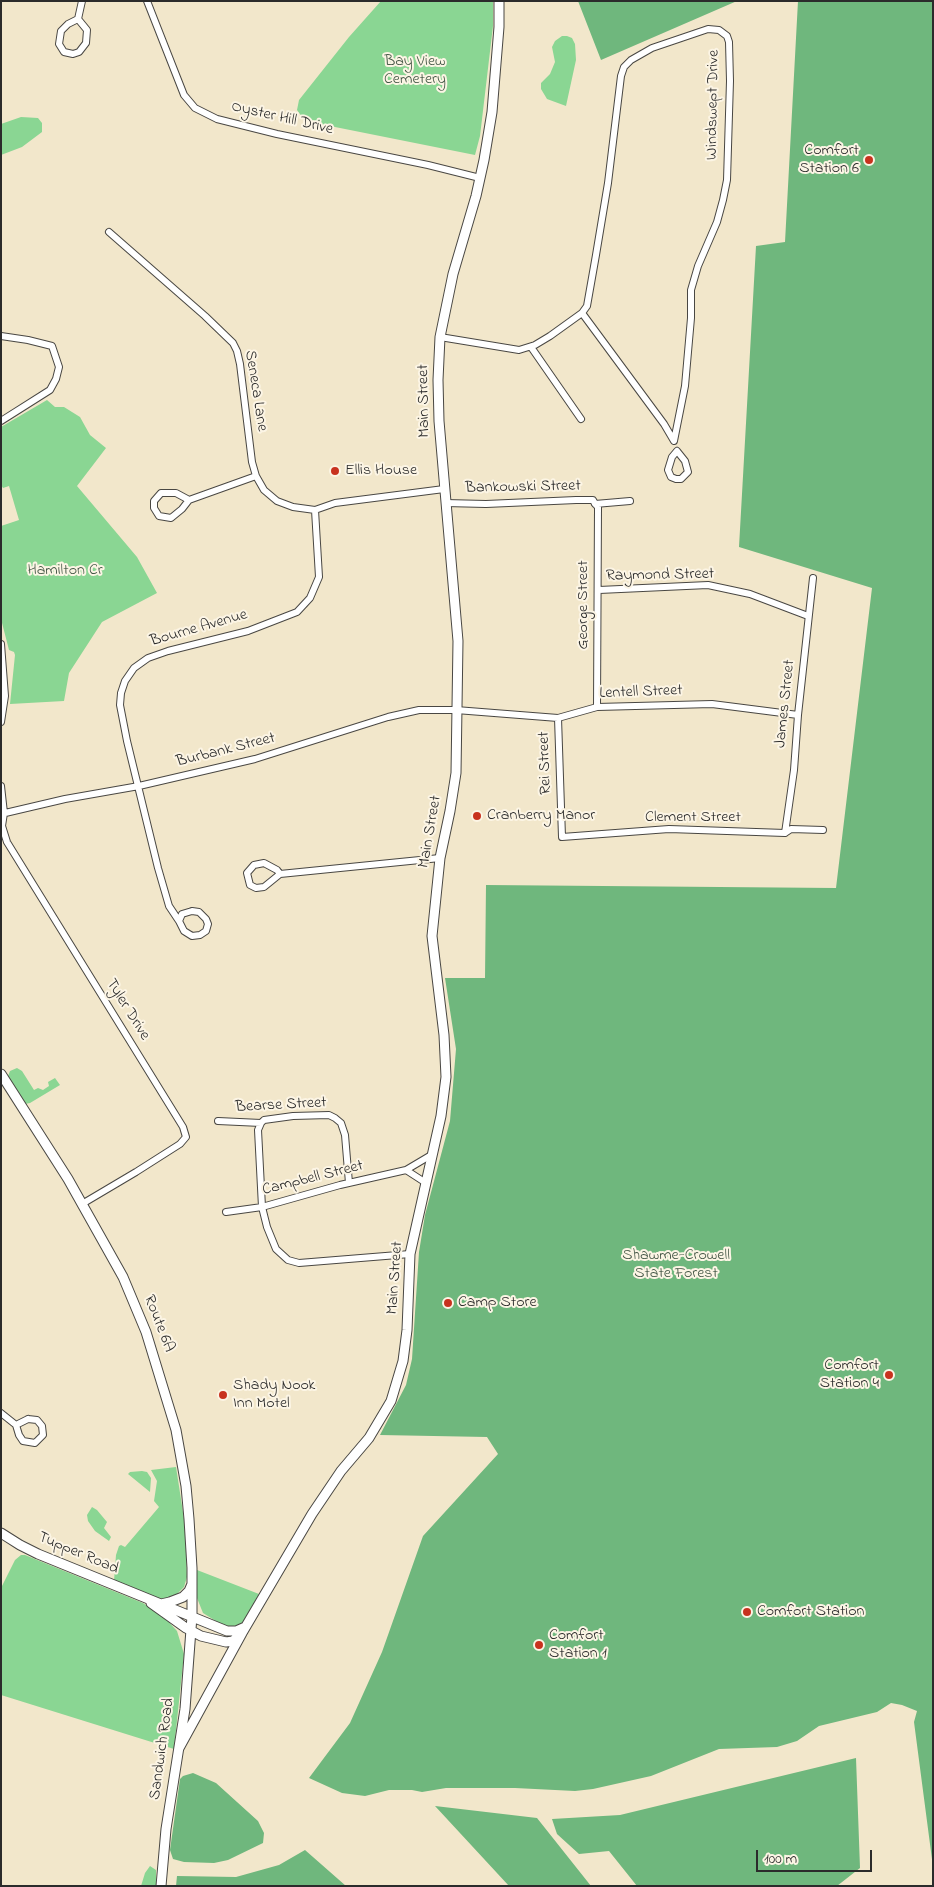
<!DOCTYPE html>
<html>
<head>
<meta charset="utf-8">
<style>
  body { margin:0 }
  #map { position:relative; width:934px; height:1887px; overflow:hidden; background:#f2e7cb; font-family:"Indie Flower",sans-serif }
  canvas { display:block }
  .frame { position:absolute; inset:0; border:2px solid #2b2b2b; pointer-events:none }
  .scale { position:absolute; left:756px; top:1850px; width:116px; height:22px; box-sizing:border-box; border:2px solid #2b2b2b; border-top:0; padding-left:6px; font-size:15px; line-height:18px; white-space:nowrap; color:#2b2b2b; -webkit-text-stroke:4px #fcf5e5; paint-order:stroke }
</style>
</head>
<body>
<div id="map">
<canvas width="934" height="1887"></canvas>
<div class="frame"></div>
<div class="scale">100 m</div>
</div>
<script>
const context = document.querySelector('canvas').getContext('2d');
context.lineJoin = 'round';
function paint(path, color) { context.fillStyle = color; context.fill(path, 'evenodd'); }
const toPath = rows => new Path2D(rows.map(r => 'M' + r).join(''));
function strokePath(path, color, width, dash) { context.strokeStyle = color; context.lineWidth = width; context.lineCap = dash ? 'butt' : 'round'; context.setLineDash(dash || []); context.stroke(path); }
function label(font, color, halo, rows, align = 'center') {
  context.font = font + ' "Indie Flower",sans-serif'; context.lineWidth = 4; context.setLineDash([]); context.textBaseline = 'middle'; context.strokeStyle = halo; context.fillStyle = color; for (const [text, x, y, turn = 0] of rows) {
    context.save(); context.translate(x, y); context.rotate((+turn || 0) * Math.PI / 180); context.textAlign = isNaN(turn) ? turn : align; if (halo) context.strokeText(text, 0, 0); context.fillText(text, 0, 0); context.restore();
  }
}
paint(toPath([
  [381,1,493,1,493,26,480,136,475,155,305,121,297,110,299,100,349,37],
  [562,36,567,36,572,38,575,44,576,60,566,106,547,99,541,89,541,83,550,74,555,62,552,47,555,41],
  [21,117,38,118,42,123,42,132,22,147,1,155,1,124],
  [47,400,55,407,64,407,80,417,90,435,106,448,77,486,137,557,157,593,102,622,69,673,64,701,10,704,15,655,14,652,9,650,1,619,1,526,19,520,9,486,3,488,1,485,1,427],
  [17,1068,22,1071,34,1090,38,1088,43,1090,49,1086,48,1082,55,1078,60,1085,30,1103,25,1104,8,1076,10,1071],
  [176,1467,185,1525,187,1577,184,1587,176,1595,169,1598,161,1599,114,1581,116,1555,119,1546,121,1545,125,1547,159,1507,154,1501,157,1481,151,1470],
  [142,1471,147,1472,151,1478,150,1492,128,1474,130,1472],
  [92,1507,97,1510,107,1522,104,1528,111,1537,109,1541,95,1531,88,1521,87,1515],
  [21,1555,25,1555,143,1603,167,1620,177,1631,184,1654,174,1749,1,1695,1,1588,15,1560],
  [197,1570,259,1594,242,1624,230,1627,219,1623,203,1613,197,1598],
  [150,1866,156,1870,156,1886,141,1886,145,1873]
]), '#8ad693');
paint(toPath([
  [578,1,737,1,601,60],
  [798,1,933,1,933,1867,914,1722,917,1711,902,1705,891,1703,877,1712,819,1726,797,1741,777,1747,719,1749,651,1776,593,1789,575,1791,515,1788,446,1788,422,1792,412,1790,389,1790,365,1796,342,1793,309,1778,350,1723,382,1652,423,1536,498,1454,487,1437,380,1435,406,1385,412,1359,419,1252,425,1215,450,1121,456,1049,445,978,485,978,486,885,836,888,872,588,739,547,756,246,785,242],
  [856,1758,860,1868,837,1886,637,1886,609,1851,579,1854,557,1834,552,1819,620,1815],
  [193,1773,216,1783,258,1821,264,1833,263,1843,228,1860,214,1863,184,1862,173,1859,170,1850,180,1779,183,1776],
  [435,1806,537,1818,591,1886,509,1886],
  [305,1850,346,1886,176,1886,177,1876,236,1877,279,1865]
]), '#6fb77d');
const minor = toPath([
  [147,1,184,95,195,108,217,119,277,134,428,165,480,178],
  [78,19,87,30,86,43,79,52,73,54,64,52,59,44,61,31,68,24,78,19],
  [78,19,82,1],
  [109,232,205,316,233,343,237,351,240,364,252,462,256,476,264,490,277,501,293,507,315,510],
  [1,336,28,340,52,346,59,367,56,379,50,390,1,421],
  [440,337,519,350,535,345,550,336,582,313,587,306,596,255,608,183,621,76,624,67,631,60,652,48,708,29,719,30,727,36,729,42,730,81,727,180,723,200,717,222,698,266,691,290,691,318,685,386,674,441,664,424,582,313],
  [531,347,581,419],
  [677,451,685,461,688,472,681,479,676,479,671,477,668,470,672,457,677,451],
  [189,500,176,493,161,493,154,501,154,508,159,516,171,518,182,509,189,500,256,476],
  [445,503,486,504,576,500,593,500,595,504,630,501],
  [595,504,598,507,597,707],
  [599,590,708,585,750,594,808,616],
  [1,644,5,696,1,722],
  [558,718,562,837,669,829,785,833,791,829,823,830],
  [1,786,4,813,2,826,7,842,183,1127,186,1137,180,1144,136,1172,82,1204],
  [1,814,65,799,139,786,255,759,388,717,419,710,456,710,558,718,597,707,712,704,798,715],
  [785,833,794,770,798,715,813,578],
  [280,874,277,870,264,863,254,865,247,873,250,885,256,888,264,887,280,874,440,858],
  [192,911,199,912,206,919,208,924,206,931,200,935,192,936,184,931,179,921,182,914,192,911],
  [179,921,169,906,158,868,127,741,120,705,121,693,125,681,134,668,148,658,168,651,248,631,297,612,310,598,319,577,315,510,335,503,444,489],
  [218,1121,261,1123,264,1120,293,1116,329,1115,335,1118,341,1123,345,1135,349,1183],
  [261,1123,258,1130,262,1207,267,1227,276,1249,288,1260,299,1263,410,1254],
  [406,1170,426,1183],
  [226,1212,262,1207,340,1185,406,1170,433,1154],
  [1,1413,16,1425],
  [28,1419,37,1420,42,1426,43,1435,35,1443,23,1441,19,1435,16,1425,28,1419]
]);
const secondary = toPath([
  [1,1074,68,1179,123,1277,146,1332,176,1430,186,1486,189,1519,192,1568,192,1616,185,1709,166,1829,161,1886],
  [1,1533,20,1545,38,1554,227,1631,236,1631,245,1627],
  [151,1603,186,1628,201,1636,226,1642,233,1641,240,1635],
  [161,1604,170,1602,183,1597,189,1591,192,1584],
  [179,1748,242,1633,312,1514,341,1471,369,1438,391,1401,403,1361,407,1330,410,1254,441,1116,446,1077,444,1035,432,936,440,858,450,811,456,773,458,641,439,421,438,380,440,337,453,274,476,196,484,160,492,112,499,27,499,1]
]);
strokePath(minor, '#494743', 8);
strokePath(secondary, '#494743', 11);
strokePath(minor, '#fff', 6);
strokePath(secondary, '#fff', 9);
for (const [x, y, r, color] of [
  [869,160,5,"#c8321e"],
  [335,471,5,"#c8321e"],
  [477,816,5,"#c8321e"],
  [448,1303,5,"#c8321e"],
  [889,1375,5,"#c8321e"],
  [223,1395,5,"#c8321e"],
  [747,1612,5,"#c8321e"],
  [539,1645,5,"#c8321e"]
]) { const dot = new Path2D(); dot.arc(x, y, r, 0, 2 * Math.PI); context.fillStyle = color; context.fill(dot); strokePath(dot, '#fcf5e5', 2); }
label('16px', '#435645', '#fcf5e5', [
  ["Bay View",415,62],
  ["Cemetery",415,80],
  ["Hamilton Cr",65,571],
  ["Shawme-Crowell",676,1256],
  ["State Forest",676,1274]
]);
label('16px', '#2b2b2b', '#fcf5e5', [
  ["Windswept Drive",714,105,-89],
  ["Oyster Hill Drive",282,119,13],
  ["Seneca Lane",255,391,81],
  ["Main Street",425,401,-91],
  ["Bankowski Street",523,488,-1],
  ["Raymond Street",660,576,-1],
  ["George Street",584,605,-90],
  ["Bourne Avenue",199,629,-16],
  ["Lentell Street",641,693,-2],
  ["James Street",786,704,-84],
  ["Burbank Street",226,751,-14],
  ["Rei Street",546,763,-92],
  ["Clement Street",693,818],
  ["Main Street",431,832,-80],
  ["Tyler Drive",127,1010,58],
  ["Bearse Street",281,1106,-3],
  ["Campbell Street",313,1179,-14],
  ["Main Street",396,1278,-86],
  ["Route 6A",158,1324,69],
  ["Tupper Road",78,1554,23],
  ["Sandwich Road",163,1749,-82]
]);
label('16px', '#2b2b2b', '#fcf5e5', [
  ["Comfort",859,151,"right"],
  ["Station 6",859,169,"right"],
  ["Ellis House",345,471],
  ["Cranberry Manor",487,816],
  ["Camp Store",458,1303],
  ["Comfort",879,1366,"right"],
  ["Station 4",879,1384,"right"],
  ["Shady Nook",233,1386],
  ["Inn Motel",233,1404],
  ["Comfort Station",757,1612],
  ["Comfort",549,1636],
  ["Station 1",549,1654]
], 'left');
</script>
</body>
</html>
